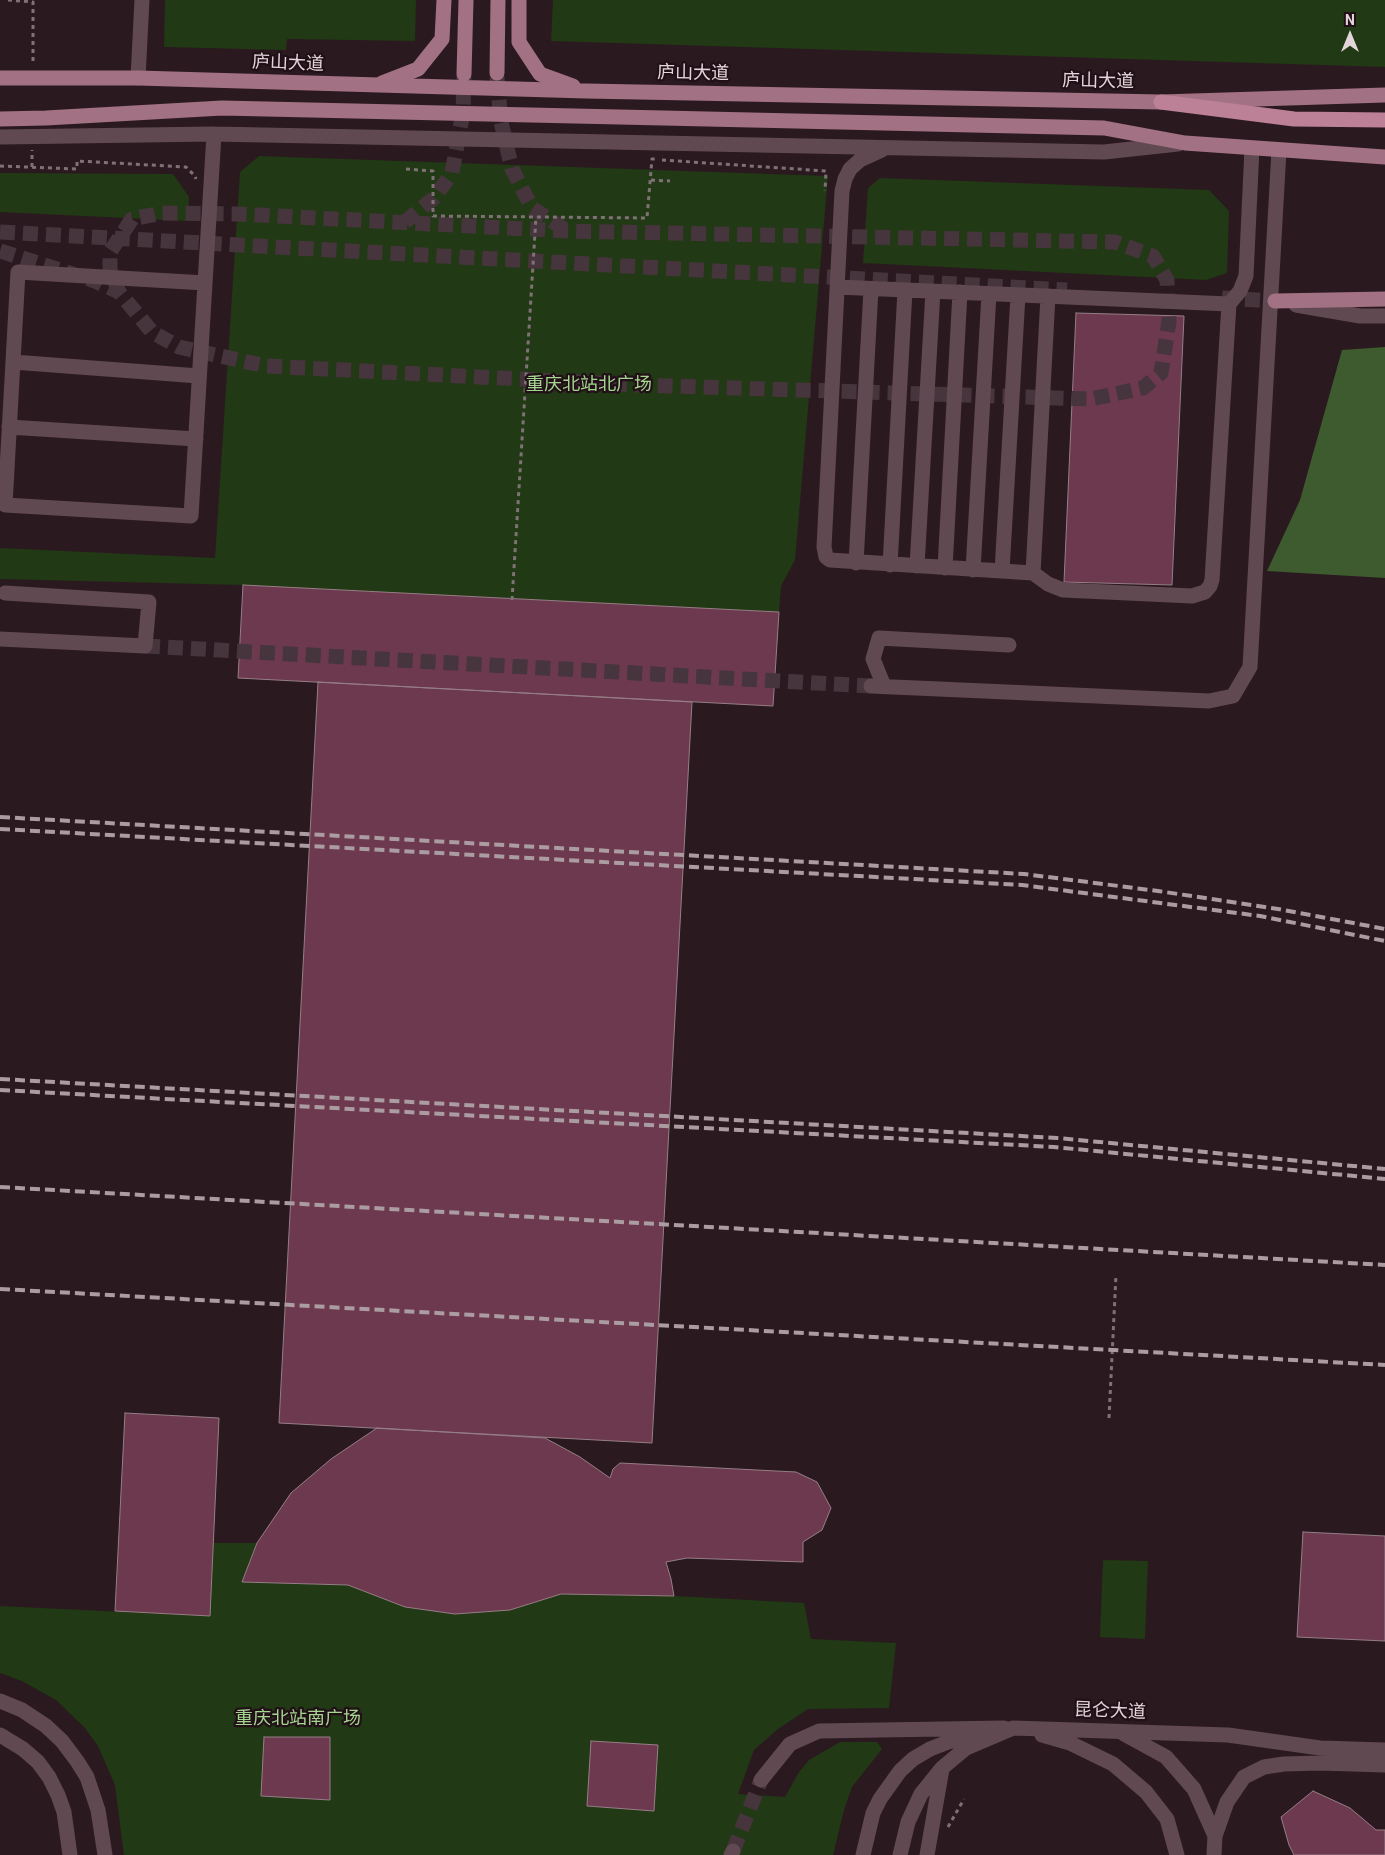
<!DOCTYPE html>
<html>
<head>
<meta charset="utf-8">
<style>
  body { margin:0 }
  #map { position:relative; width:1385px; height:1855px; overflow:hidden; background:#2b1920; font-family:Roboto,sans-serif }
  canvas { display:block }
  .north { position:absolute; left:1325px; top:10px; width:50px; height:50px; -webkit-text-stroke:4px #211017; paint-order:stroke; rotate:0deg; font-size:14px; font-weight:700; line-height:20px; text-align:center; color:#e2d5d9 }
  .north::after { content:''; display:block; margin:auto; width:18px; height:22px; background:#e2d5d9; clip-path:polygon(50% 0,100% 100%,50% 72%,0 100%) }
</style>
</head>
<body>
<div id="map">
<canvas width="1385" height="1855"></canvas>
<div class="north">N</div>
</div>
<script>
const context = document.querySelector('canvas').getContext('2d');
context.lineJoin = 'round';
function paint(path, color) { context.fillStyle = color; context.fill(path, 'evenodd'); }
const toPath = rows => new Path2D(rows.map(r => 'M' + r).join(''));
function strokePath(path, color, width, dash) { context.strokeStyle = color; context.lineWidth = width; context.lineCap = dash ? 'butt' : 'round'; context.setLineDash(dash || []); context.stroke(path); }
function label(font, color, halo, rows, align = 'center') {
  context.font = font + ' Roboto,"Noto Sans SC",sans-serif'; context.lineWidth = 4.5; context.setLineDash([]); context.textBaseline = 'middle'; context.strokeStyle = halo; context.fillStyle = color; for (const [text, x, y, turn = 0] of rows) {
    context.save(); context.translate(x, y); context.rotate((+turn || 0) * Math.PI / 180); context.textAlign = isNaN(turn) ? turn : align; if (halo) context.strokeText(text, 0, 0); context.fillText(text, 0, 0); context.restore();
  }
}
paint(toPath([
  [165,0,416,0,415,41,287,39,286,50,164,47],
  [553,0,1385,0,1385,67,551,41],
  [259,156,828,176,795,560,781,586,779,612,243,585,0,579,0,548,215,558,240,172],
  [0,173,173,174,189,197,188,221,0,212],
  [880,178,1209,190,1229,211,1227,273,1206,280,863,263,868,188],
  [213,1543,257,1543,242,1582,348,1585,405,1607,455,1614,510,1610,561,1594,674,1596,804,1603,811,1639,896,1643,889,1708,808,1709,778,1729,754,1750,738,1794,785,1797,799,1772,809,1760,840,1742,877,1742,882,1749,852,1787,844,1810,833,1855,124,1855,115,1785,98,1746,85,1728,56,1700,22,1681,0,1673,0,1606,209,1616],
  [1103,1560,1148,1561,1145,1639,1100,1637]
]), '#213914');
paint(toPath([
  [1385,347,1385,578,1267,571,1300,500,1342,350]
]), '#3d5b2e');
const building = toPath([
  [1076,313,1184,316,1172,585,1064,582,1076,313],
  [243,585,779,612,773,706,238,678,243,585],
  [318,682,692,702,652,1443,279,1423,318,682],
  [125,1413,219,1418,210,1616,115,1611,125,1413],
  [377,1428,545,1438,580,1457,610,1478,613,1469,620,1463,796,1472,817,1482,831,1508,822,1530,803,1542,803,1562,687,1558,666,1562,671,1579,674,1596,561,1594,510,1610,455,1614,405,1607,348,1585,242,1582,257,1543,291,1493,331,1459,377,1428],
  [1303,1532,1385,1536,1385,1641,1297,1637,1303,1532],
  [264,1737,330,1737,330,1800,261,1796,264,1737],
  [591,1741,658,1745,654,1811,587,1806,591,1741],
  [1313,1791,1350,1808,1376,1830,1385,1830,1385,1855,1294,1855,1289,1845,1281,1817,1313,1791]
]);
paint(building, '#6d394e');
strokePath(building, '#967e86', 1);
strokePath(toPath([
  [0,232,1067,290],
  [0,251,95,281,119,292,152,332,179,347,266,366,637,385,1091,399,1143,388,1161,373,1169,321,1167,280,1153,256,1115,242,567,231,239,214,162,213,132,219,110,252,110,270,119,292],
  [1222,298,1275,301],
  [145,646,871,686],
  [733,1851,761,1780]
]), '#46353c', 15, [15, 8]);
strokePath(toPath([
  [497,77,501,122,512,169,532,208,567,231],
  [405,222,434,198,452,173,463,112,464,75]
]), '#46353c', 15, [15, 8]);
strokePath(toPath([
  [8,0,33,2,33,63],
  [662,160,826,171,825,191],
  [0,166,77,169,77,161,186,167,195,176,196,179],
  [32,167,32,150],
  [406,169,433,171,433,216,647,218,652,159,656,159],
  [651,180,670,181],
  [512,600,536,217],
  [1109,1418,1116,1275],
  [948,1827,964,1799]
]), '#807176', 3, [4, 4]);
strokePath(toPath([
  [138,78,142,0],
  [0,137,214,134,1104,152,1178,144],
  [882,150,860,160,850,169,845,179,842,191,824,547,826,557,830,560,1033,573,1048,584,1063,590,1192,596,1205,592,1210,586,1212,580,1229,304],
  [205,283,18,272,5,505,191,516,214,134],
  [837,287,1229,304,1240,291,1246,276,1252,148],
  [1296,305,1360,316,1385,316],
  [13,362,199,376],
  [9,427,196,439],
  [856,563,871,289],
  [890,565,905,290],
  [917,566,933,291],
  [945,568,960,292],
  [973,570,989,294],
  [1002,571,1018,295],
  [1033,573,1048,296],
  [0,639,145,646,149,602,5,593],
  [871,686,1209,701,1233,696,1250,667,1279,150],
  [884,686,873,659,879,638,1009,645],
  [0,1701,22,1710,46,1726,62,1741,77,1761,87,1777,98,1810,105,1855],
  [1124,1734,1166,1757,1194,1789,1215,1836,1214,1855],
  [0,1735,23,1749,38,1762,49,1777,58,1795,64,1812,70,1855],
  [1042,1735,1070,1743,1113,1764,1146,1792,1167,1819,1177,1855],
  [761,1780,790,1744,819,1731,1004,1728],
  [1215,1836,1227,1802,1244,1777,1264,1767,1284,1764,1320,1763,1385,1765],
  [731,1855,733,1851],
  [863,1855,873,1813,880,1799,900,1771,913,1759,930,1749,948,1742,980,1735],
  [900,1855,908,1822,921,1794,942,1768,966,1748,1013,1728,1228,1735,1320,1748,1385,1750],
  [927,1855,942,1769]
]), '#614951', 15);
strokePath(toPath([
  [519,0,519,42,540,74,573,86],
  [497,73,498,0],
  [464,74,466,0],
  [0,78,138,78,586,91,1161,102,1385,95],
  [382,83,418,69,442,39,444,0],
  [0,119,46,118,222,108,1104,128,1185,143,1385,157],
  [1275,301,1385,299]
]), '#a27183', 15);
strokePath(toPath([
  [1161,102,1294,119,1385,120]
]), '#bc8097', 15);
strokePath(toPath([
  [0,817,1024,874,1158,891,1278,909,1385,929],
  [0,829,1022,885,1260,916,1385,941],
  [0,1079,1057,1138,1385,1169],
  [0,1090,1054,1147,1385,1179],
  [0,1187,1385,1265],
  [0,1289,1385,1365]
]), '#ab9ca1', 4, [10, 5]);
label('18px', '#e2d5d9', '#211017', [
  ["庐山大道",288,64,2],
  ["庐山大道",693,74,1],
  ["庐山大道",1098,82,1],
  ["昆仑大道",1110,1712,2]
]);
label('18px', '#a5d68f', '#211017', [
  ["重庆北站北广场",589,385],
  ["重庆北站南广场",298,1719]
]);
</script>
</body>
</html>
